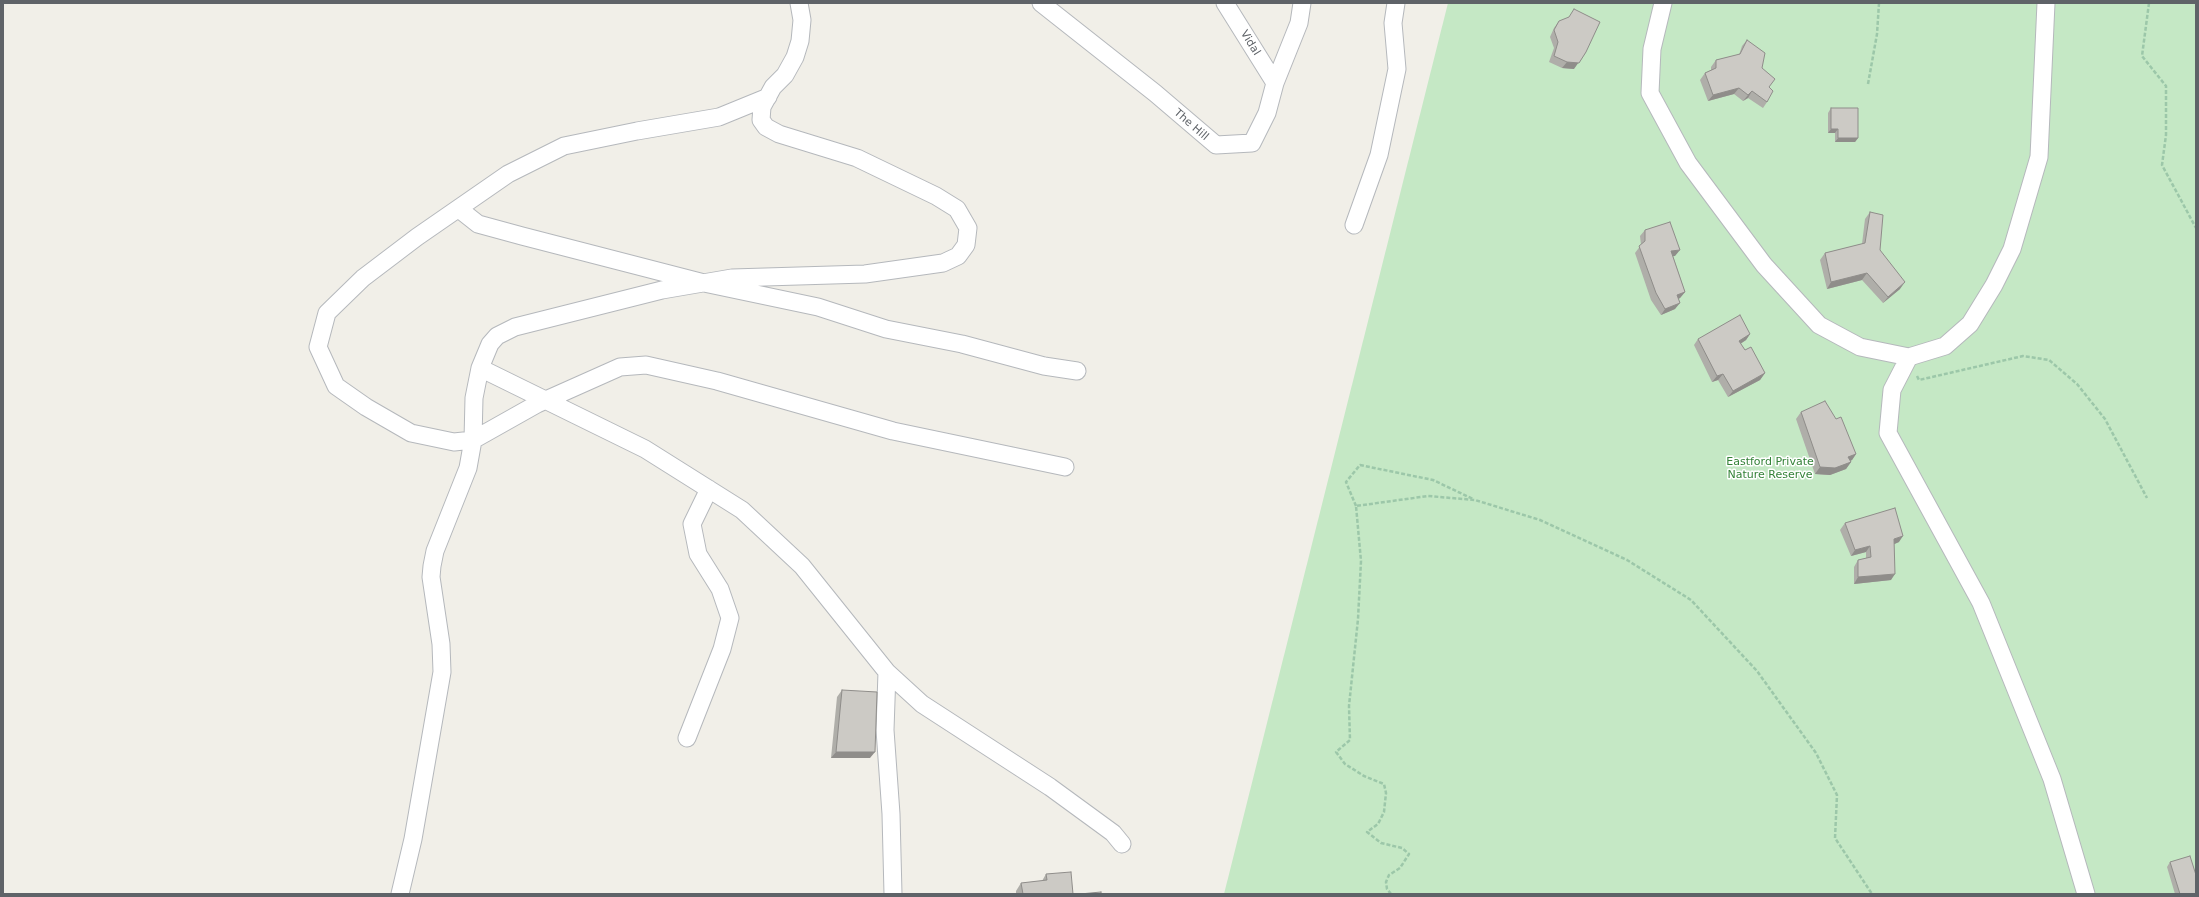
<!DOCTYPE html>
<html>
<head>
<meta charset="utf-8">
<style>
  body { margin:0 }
  #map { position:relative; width:2199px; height:897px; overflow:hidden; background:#f1efe8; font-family:"DejaVu Sans",sans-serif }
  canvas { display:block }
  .frame { position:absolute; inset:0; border:4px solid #5f6368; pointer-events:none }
</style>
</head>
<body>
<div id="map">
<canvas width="2199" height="897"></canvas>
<div class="frame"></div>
</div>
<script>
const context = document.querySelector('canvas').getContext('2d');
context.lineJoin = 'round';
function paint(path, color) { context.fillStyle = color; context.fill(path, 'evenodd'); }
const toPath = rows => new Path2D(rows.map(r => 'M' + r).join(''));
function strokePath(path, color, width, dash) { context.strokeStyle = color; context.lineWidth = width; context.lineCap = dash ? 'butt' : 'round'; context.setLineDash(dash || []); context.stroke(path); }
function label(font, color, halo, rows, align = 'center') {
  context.font = font + ' "DejaVu Sans",sans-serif'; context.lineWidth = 3; context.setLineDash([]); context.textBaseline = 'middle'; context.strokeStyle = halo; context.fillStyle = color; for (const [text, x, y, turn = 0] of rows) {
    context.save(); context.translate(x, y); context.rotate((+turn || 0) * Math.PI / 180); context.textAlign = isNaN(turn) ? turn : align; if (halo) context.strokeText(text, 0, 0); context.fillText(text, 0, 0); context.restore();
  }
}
paint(toPath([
  [1448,3,2196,3,2196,894,1224,894]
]), '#c5e8c5');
const street = toPath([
  [1041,3,1155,93,1216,145,1252,143,1267,113,1275,83,1299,23,1302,3],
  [1225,3,1275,83],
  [1663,3,1652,49,1650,93,1688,163,1764,265,1819,325,1860,347,1909,357],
  [2046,3,2039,157,2012,249,1994,285,1970,324,1945,346,1909,357,1892,390,1888,433,1981,603,2052,779,2086,894],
  [768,97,719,117,637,131,564,146,508,174,417,237,363,278,327,313,318,347,336,386,366,407,411,433,454,442,473,440,537,404,620,367,646,365,717,381,893,431,1065,467],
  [459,209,478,224,522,236,704,283,818,307,886,329,962,344,1044,366,1077,371],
  [1354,225,1379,155,1397,69,1393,23,1396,3],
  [480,368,645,449,742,510,802,566,887,672,922,704,1050,787,1113,833,1122,844],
  [887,672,885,730,891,814,893,894],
  [687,738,722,649,730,618,720,589,698,554,692,524,709,489],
  [400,894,413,839,442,672,441,644,431,577,432,566,435,551,468,468,473,440,474,398,480,368,490,344,497,336,515,327,662,290,732,278,865,274,943,263,958,256,966,245,968,228,957,209,936,196,857,158,779,134,766,127,761,120,762,107,773,87,785,75,795,57,800,41,802,20,799,3]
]);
strokePath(street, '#b5b8bc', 19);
strokePath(toPath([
  [2149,3,2142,56,2166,86,2166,135,2162,165,2196,228],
  [1868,84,1877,34,1879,3],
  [1917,376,1919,380,2023,356,2049,360,2077,384,2105,419,2147,498],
  [1356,506,1346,482,1360,465,1433,480,1473,499],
  [1391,894,1387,889,1386,882,1389,875,1400,868,1409,854,1402,848,1381,843,1367,832,1378,824,1384,812,1386,793,1384,784,1364,776,1345,764,1336,752,1350,740,1349,706,1358,619,1361,561,1356,506,1428,496,1475,500,1540,520,1627,560,1691,600,1757,671,1816,753,1837,795,1835,838,1872,894]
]), '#9cc7a9', 2.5, [4, 2]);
strokePath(street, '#fff', 17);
paint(toPath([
  [1559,21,1574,69,1562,68,1549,62,1554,48,1550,37,1554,28],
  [1747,40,1762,68,1769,87,1767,102,1763,108,1748,98,1743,101,1734,94,1708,101,1700,80,1705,73,1711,70,1711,67,1716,60,1739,55,1742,46],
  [1831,108,1858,138,1855,142,1835,142,1835,133,1828,133,1828,113],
  [1870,212,1880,250,1900,289,1883,303,1862,280,1827,289,1820,260,1825,253,1862,244,1865,219],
  [1645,230,1675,256,1673,256,1685,292,1680,298,1678,299,1675,309,1661,315,1651,300,1635,253,1641,245,1640,236],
  [1750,334,1746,340,1740,344,1745,350,1765,373,1760,380,1728,397,1718,380,1712,382,1694,345,1698,339],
  [1801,412,1856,454,1852,460,1850,461,1851,462,1846,469,1830,475,1815,474,1796,419],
  [1845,523,1899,542,1894,544,1891,580,1854,584,1854,567,1858,560,1866,558,1866,552,1851,556,1840,530],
  [842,690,870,758,831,758,837,697],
  [2170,862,2196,894,2175,894,2167,867],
  [1046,874,1073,894,1016,894,1016,891,1021,883,1042,881]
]), '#afaea9');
paint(toPath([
  [1586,52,1574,69,1562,68,1567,62],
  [1739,88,1734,94,1708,101,1713,95],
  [1752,91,1748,98,1743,101,1748,95],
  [1831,129,1838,129,1835,133,1828,133],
  [1838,138,1858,138,1855,142,1835,142],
  [1680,250,1675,256,1666,257,1671,251],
  [1867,273,1862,280,1827,289,1831,282],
  [1905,282,1900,289,1883,303,1888,297],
  [1685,292,1680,298,1673,302,1677,295],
  [1680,303,1675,309,1661,315,1665,309],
  [1750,334,1746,340,1734,348,1739,341],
  [1765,373,1760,380,1728,397,1733,391],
  [1723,374,1718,380,1712,382,1717,376],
  [1856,454,1852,460,1844,464,1848,457],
  [1851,462,1846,469,1830,475,1815,474,1820,467],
  [1903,536,1899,542,1890,546,1894,539],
  [1870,546,1866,552,1851,556,1855,550],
  [1895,574,1891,580,1854,584,1858,577],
  [836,752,875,752,870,758,831,758]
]), '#8f8d8a');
const building = toPath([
  [1574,9,1600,22,1586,52,1579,63,1567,62,1554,56,1558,42,1554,30,1559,21,1569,17,1574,9],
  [1747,40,1765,53,1762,68,1775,79,1769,87,1773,91,1767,102,1752,91,1748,95,1739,88,1713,95,1705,73,1716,68,1716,60,1740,54,1747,40],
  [1831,108,1858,108,1858,138,1838,138,1838,129,1831,129,1831,108],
  [1870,212,1883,215,1880,250,1905,282,1888,297,1867,273,1831,282,1825,253,1865,243,1870,212],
  [1670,222,1680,250,1671,251,1685,292,1677,295,1680,303,1665,309,1656,293,1639,246,1645,241,1645,230,1670,222],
  [1740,315,1750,334,1739,341,1745,350,1751,347,1765,373,1733,391,1723,374,1717,376,1698,339,1740,315],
  [1825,401,1836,419,1841,417,1856,454,1848,457,1851,462,1835,468,1820,467,1801,412,1825,401],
  [1895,508,1903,536,1894,539,1895,574,1858,577,1858,560,1871,557,1870,546,1855,550,1845,523,1895,508],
  [842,690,877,692,875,752,836,752,842,690],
  [2190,856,2196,875,2196,894,2180,894,2170,862,2190,856],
  [1071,872,1073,894,1023,894,1021,883,1047,880,1046,874,1071,872],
  [1101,892,1101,894,1080,894,1101,892]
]);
paint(building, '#cccac5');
strokePath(building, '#8f8d8a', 1);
label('11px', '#5f6368', '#fff', [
  ["Vidal",1250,43,58],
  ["The Hill",1191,125,41]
]);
label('11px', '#348238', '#fff', [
  ["Eastford Private",1770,462],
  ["Nature Reserve",1770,475]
]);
</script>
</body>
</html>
